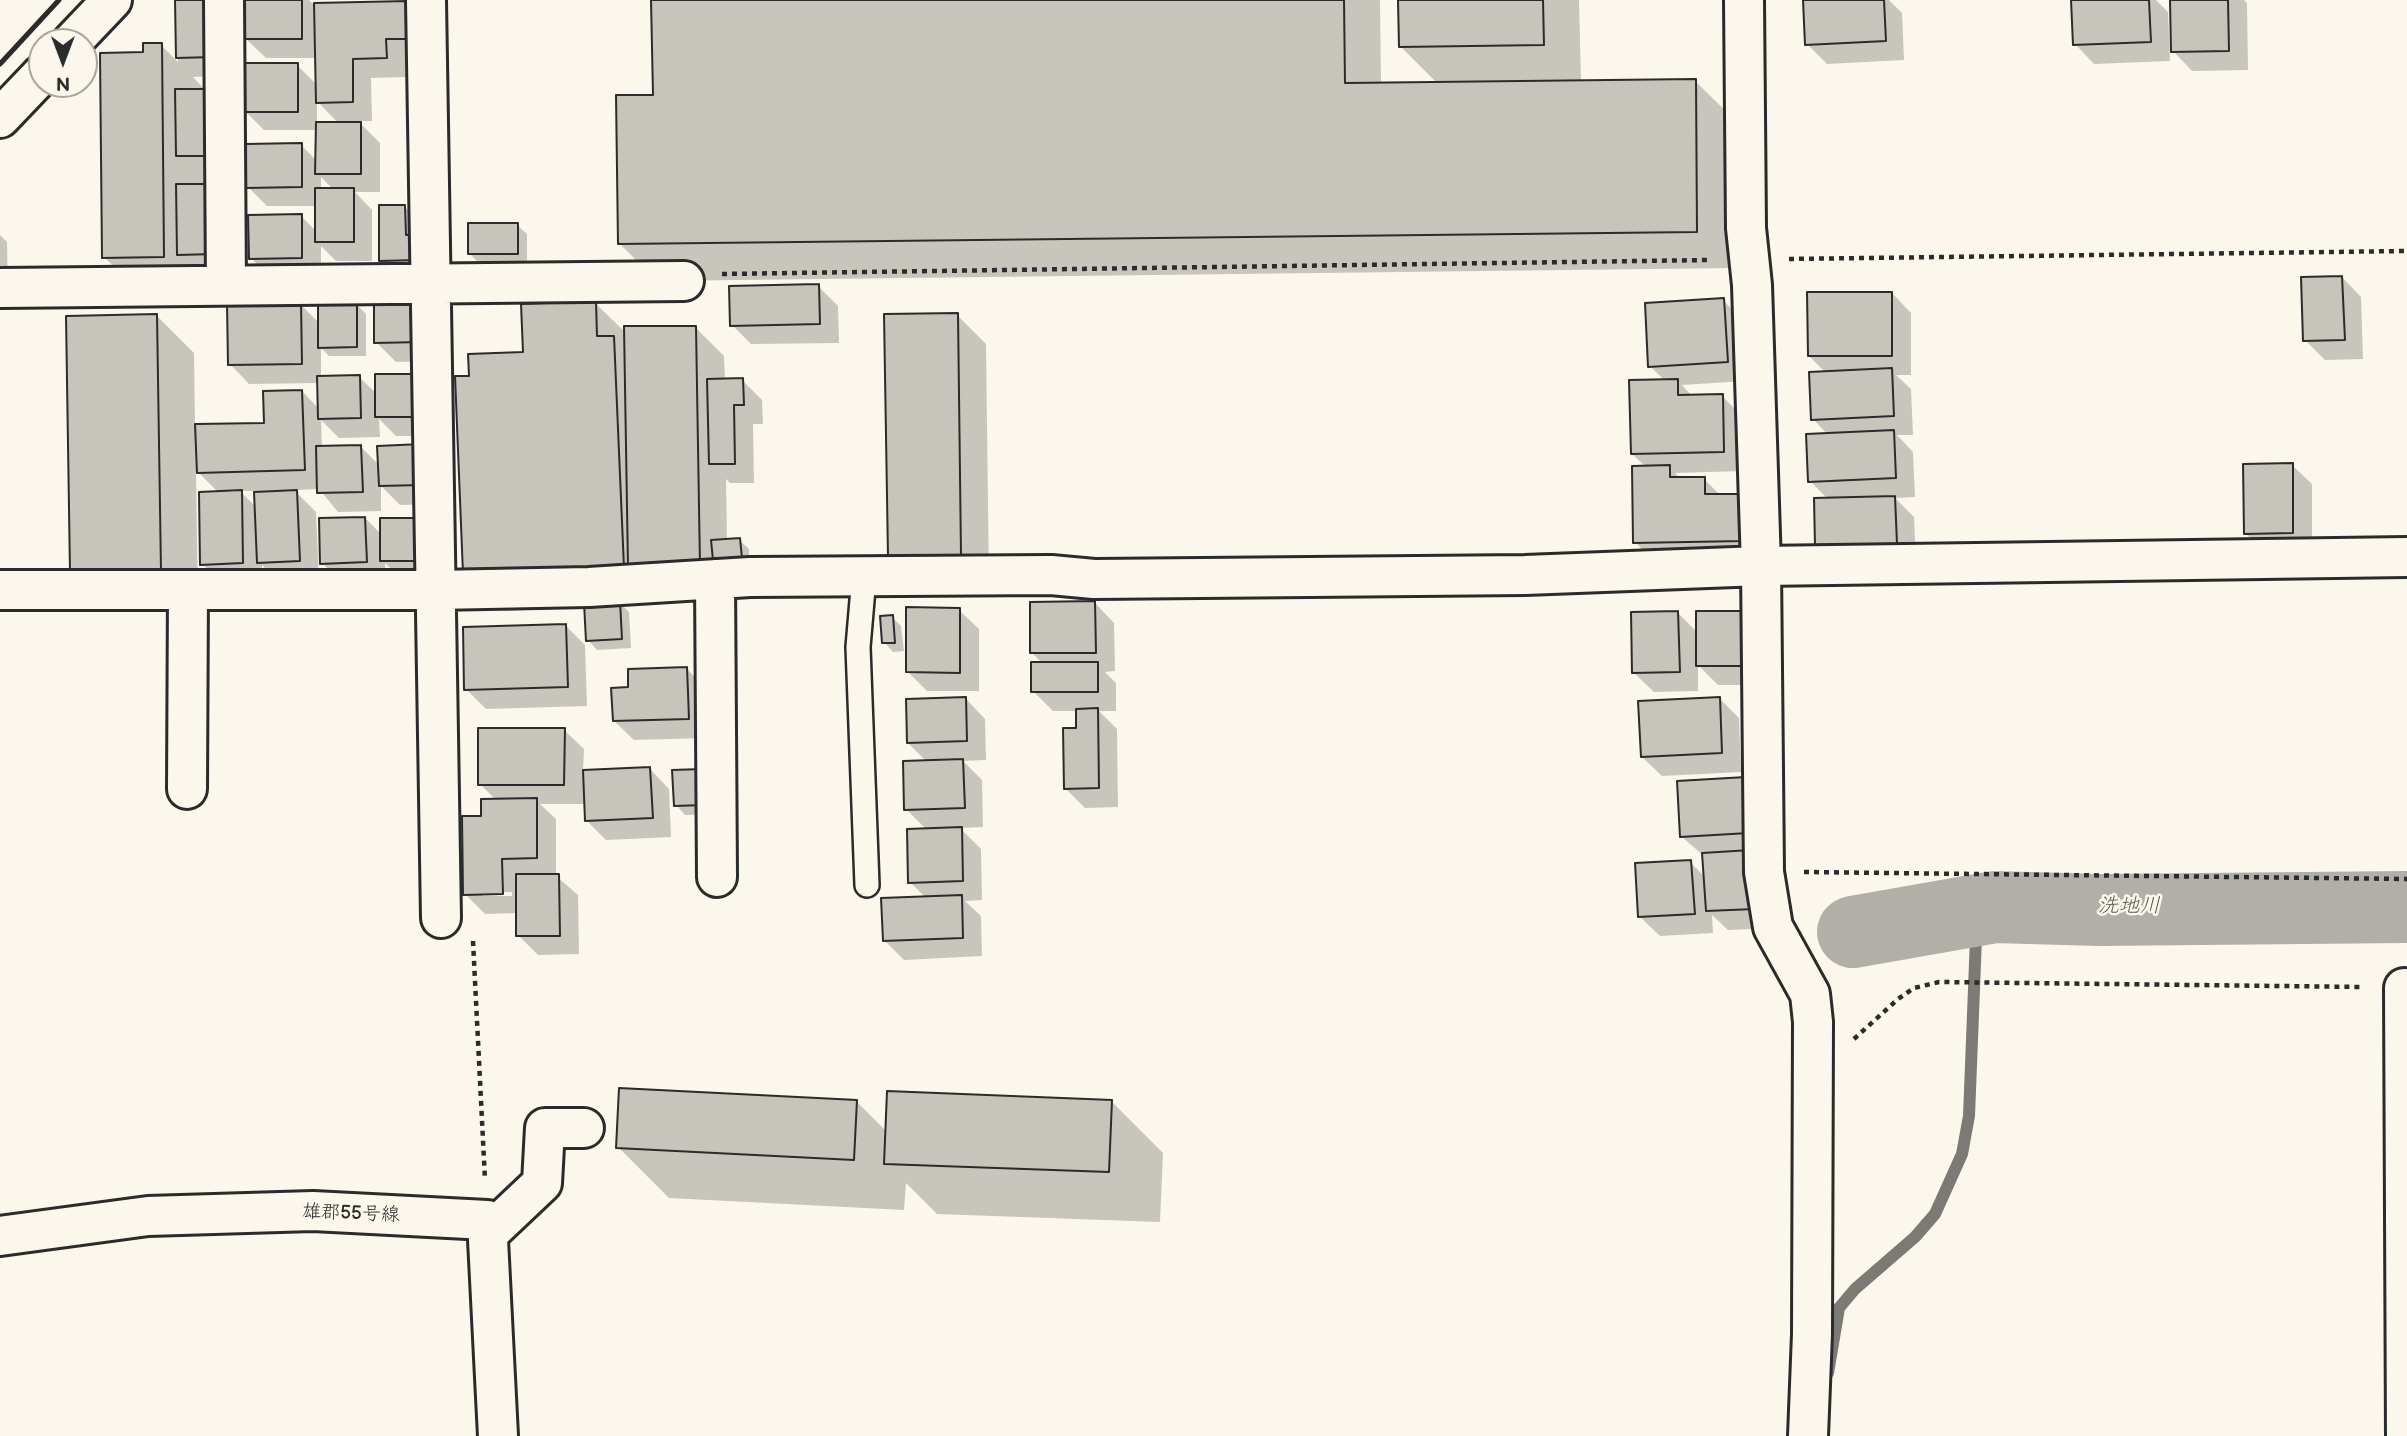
<!DOCTYPE html>
<html>
<head>
<meta charset="utf-8">
<style>
  body { margin:0 }
  #map { position:relative; width:2407px; height:1436px; overflow:hidden; background:#fbf7ec; font-family:"Balsamiq Sans",sans-serif }
  canvas { display:block }
  .north { position:absolute; left:28px; top:28px; width:70px; height:70px; box-sizing:border-box; background:#fbf7ec; border:2px solid #a8a59f; border-radius:50%; rotate:180deg; font-size:19px; font-weight:700; line-height:28px; text-align:center; color:#2b2b2b }
  .north::after { content:''; display:block; margin:auto; width:24px; height:32px; background:#2b2b2b; clip-path:polygon(50% 0,100% 100%,50% 72%,0 100%) }
</style>
</head>
<body>
<div id="map">
<canvas width="2407" height="1436"></canvas>
<div class="north">N</div>
</div>
<script>
const g = document.querySelector('canvas').getContext('2d');
g.lineJoin = 'round';
function paint(path, color) { g.fillStyle = color; g.fill(path, 'evenodd'); }
const shape = rows => new Path2D(rows.map(r => 'M' + r).join(''));
function strokePath(path, color, width, dash) { g.strokeStyle = color; g.lineWidth = width; g.lineCap = dash ? 'butt' : 'round'; g.setLineDash(dash || []); g.stroke(path); }
function drawText(font, color, halo, rows, align = 'center') {
  g.font = font + ' "Balsamiq Sans","Klee One",sans-serif'; g.lineWidth = 5; g.setLineDash([]); g.textBaseline = 'middle'; g.strokeStyle = halo; g.fillStyle = color; for (const [text, x, y, turn = 0] of rows) {
    g.save(); g.translate(x, y); g.rotate((+turn || 0) * Math.PI / 180); g.textAlign = isNaN(turn) ? turn : align; if (halo) g.strokeText(text, 0, 0); g.fillText(text, 0, 0); g.restore();
  }
}
const shadow = shape([
  [177,0,233,76,193,77,206,91,214,308,156,308,104,257,145,54,161,45,178,62],
  [246,0,309,0,314,5,407,3,427,58,405,58,406,77,371,78,372,121,358,121,380,143,380,192,355,192,372,210,372,261,336,261,321,246,321,277,270,278,251,258,301,216,316,231,316,206,267,206,248,187,301,145,317,161,318,130,264,130,245,111,297,65,317,85,317,58,266,58,246,39],
  [317,101,339,124,317,123],
  [321,177,334,190,321,190],
  [653,0,1380,0,1381,84,1437,83,1401,47,1400,0,1579,0,1581,82,1695,81,1733,118,1734,268,657,281,620,244,654,97],
  [1805,0,1889,0,1902,13,1904,60,1827,64,1807,44],
  [2073,0,2156,0,2168,12,2170,61,2094,64,2075,44],
  [2172,0,2244,0,2247,3,2248,70,2192,71,2173,51],
  [405,207,414,216,426,269,390,270,381,260],
  [517,225,527,234,527,263,479,263,470,254],
  [0,235,7,242,8,292,0,293],
  [2342,277,2361,297,2363,359,2325,360,2305,340],
  [818,286,838,306,839,343,751,344,732,325],
  [1892,293,1911,313,1911,375,1896,375,1911,389,1913,435,1897,435,1913,452,1915,497,1895,498,1914,517,1916,563,1837,565,1817,545,1828,499,1810,481,1828,435,1813,419,1826,373,1809,356],
  [1723,300,1742,320,1746,381,1682,385,1693,397,1722,396,1742,416,1743,471,1675,473,1681,479,1704,479,1721,496,1762,560,1654,562,1635,542,1646,467,1632,454,1665,381,1650,366],
  [375,303,441,361,396,362,376,342],
  [595,303,626,333,695,327,724,356,725,380,742,380,762,400,763,424,753,424,754,483,730,483,726,479,727,540,739,540,749,549,749,556,728,557,728,561,660,595,660,605,623,606,629,612,631,648,597,650,588,640,586,608,503,611,465,573,471,377,525,354],
  [356,304,366,314,366,356,329,356,321,348,321,377,359,377,377,394,377,376,438,436,396,436,379,419,380,437,339,438,321,420,322,448,361,447,380,466,379,447,442,504,400,505,381,486,381,511,338,512,319,489,294,490,316,512,319,580,279,582,262,565,262,582,222,583,202,564,219,493,196,470,198,608,109,609,71,572,156,315,194,353,195,426,266,425,302,391,319,409,319,383,249,384,230,364,301,305,320,324],
  [240,491,256,491,256,508,253,504],
  [957,315,986,344,989,583,889,556],
  [2292,465,2312,484,2312,552,2265,553,2245,533],
  [365,518,382,535,429,570,391,569,385,563,386,581,342,583,322,563],
  [1095,603,1114,623,1115,671,1105,672,1116,683,1116,711,1099,711,1117,729,1118,807,1085,808,1065,788,1078,730,1078,711,1053,711,1033,691,1043,664,1032,653],
  [959,610,979,629,979,691,927,691,907,671],
  [1678,613,1698,633,1698,613,1762,685,1718,685,1698,665,1698,691,1654,692,1634,673],
  [892,617,901,626,904,651,893,652,884,642],
  [566,626,585,645,587,706,486,709,466,689],
  [687,669,706,689,708,738,634,740,614,721,630,689],
  [1719,698,1739,718,1741,772,1662,776,1642,757],
  [966,699,985,719,986,760,963,761,982,780,983,827,960,828,981,849,982,900,965,901,981,916,982,956,904,960,884,940,926,898,910,882,927,830,906,809,927,762,908,743],
  [564,730,584,749,583,772,650,769,669,789,671,837,606,840,586,820,586,804,540,804,556,819,556,876,578,895,579,954,538,955,518,935,518,913,485,914,465,894,483,818,496,800,480,784],
  [512,892,512,896,482,896,482,893],
  [702,771,713,814,685,815,676,805],
  [1745,779,1774,928,1728,930,1712,915,1713,933,1660,936,1640,917,1690,862,1706,878,1704,856,1682,837],
  [856,1101,887,1132,1111,1101,1163,1153,1160,1222,937,1214,906,1183,904,1210,669,1198,618,1147]
]);
const stream = shape([
  [1828,1373,1839,1308,1855,1289,1915,1237,1935,1214,1962,1154,1969,1116,1977,912]
]);
const river = shape([
  [1853,932,1995,907,2098,910,2407,907]
]);
const building = shape([
  [175,0,213,0,214,57,176,58,175,0],
  [244,0,302,0,302,39,244,39,244,0],
  [651,0,1344,0,1345,83,1696,79,1697,232,618,244,616,95,653,95,651,0],
  [1398,0,1543,0,1544,45,1399,47,1398,0],
  [1803,0,1884,0,1886,41,1805,45,1803,0],
  [2071,0,2149,0,2151,42,2073,45,2071,0],
  [2170,0,2228,0,2229,51,2171,52,2170,0],
  [408,1,408,39,386,39,387,58,353,59,353,102,316,103,314,3,408,1],
  [143,43,162,43,164,257,102,258,100,53,143,52,143,43],
  [243,63,298,63,298,112,243,112,243,63],
  [175,89,215,89,216,156,176,156,175,89],
  [316,122,361,122,361,174,315,174,316,122],
  [302,143,302,187,246,188,245,144,302,143],
  [176,184,215,184,216,254,177,255,176,184],
  [315,188,354,188,354,242,315,242,315,188],
  [379,205,405,205,406,235,417,234,418,260,379,261,379,205],
  [302,214,302,258,249,259,248,215,302,214],
  [468,223,518,223,518,254,468,254,468,223],
  [2342,276,2345,340,2303,341,2301,277,2342,276],
  [819,284,820,324,730,326,729,286,819,284],
  [1807,292,1892,292,1892,356,1808,356,1807,292],
  [1724,298,1728,362,1648,367,1645,303,1724,298],
  [422,301,423,342,374,343,374,302,422,301],
  [596,301,597,336,614,336,624,568,463,574,455,376,469,376,468,354,523,352,521,304,596,301],
  [318,302,357,302,357,347,318,348,318,302],
  [301,303,302,364,228,365,227,304,301,303],
  [958,313,961,555,888,557,884,314,958,313],
  [157,314,161,571,70,573,66,316,157,314],
  [624,326,696,326,700,566,628,567,624,326],
  [1892,368,1894,416,1811,420,1809,372,1892,368],
  [375,374,419,374,419,417,375,417,375,374],
  [360,375,361,418,318,419,317,376,360,375],
  [743,378,744,405,734,405,735,464,709,464,707,379,743,378],
  [1678,379,1678,395,1723,394,1724,452,1631,454,1629,380,1678,379],
  [302,390,305,470,197,473,195,424,264,423,263,391,302,390],
  [1894,430,1896,478,1808,482,1806,434,1894,430],
  [422,444,423,485,379,486,377,446,422,444],
  [361,445,363,492,317,493,316,446,361,445],
  [2293,463,2293,533,2244,534,2243,464,2293,463],
  [1670,465,1670,477,1705,477,1705,494,1742,494,1743,541,1633,543,1632,466,1670,465],
  [242,490,243,563,200,565,199,492,242,490],
  [297,490,300,561,257,563,254,492,297,490],
  [1895,496,1897,544,1815,546,1814,498,1895,496],
  [365,517,367,562,320,564,319,518,365,517],
  [380,518,420,518,420,561,380,561,380,518],
  [740,538,742,558,713,560,711,540,740,538],
  [620,601,622,639,586,641,584,603,620,601],
  [1095,601,1096,653,1030,653,1030,602,1095,601],
  [906,607,960,608,960,673,906,672,906,607],
  [1678,611,1680,672,1632,673,1631,612,1678,611],
  [1696,611,1743,611,1743,666,1696,666,1696,611],
  [893,615,895,643,882,643,880,616,893,615],
  [566,624,568,687,464,690,463,627,566,624],
  [1031,662,1098,662,1098,692,1031,692,1031,662],
  [687,667,689,719,613,721,611,688,628,687,628,669,687,667],
  [966,697,967,741,907,743,906,699,966,697],
  [1720,697,1722,753,1641,757,1638,701,1720,697],
  [1098,708,1099,788,1064,789,1063,728,1076,728,1076,709,1098,708],
  [478,728,565,728,564,785,478,785,478,728],
  [963,759,965,808,904,810,903,761,963,759],
  [650,767,653,818,585,821,583,770,650,767],
  [702,769,704,805,674,806,672,770,702,769],
  [1746,777,1749,833,1680,837,1677,781,1746,777],
  [537,798,537,858,502,859,503,894,463,895,462,816,481,816,481,799,537,798],
  [962,827,963,881,908,883,907,829,962,827],
  [1751,850,1755,909,1706,911,1702,853,1751,850],
  [1691,860,1695,914,1638,917,1635,863,1691,860],
  [516,874,559,874,560,936,516,936,516,874],
  [962,895,963,938,883,941,881,898,962,895],
  [619,1088,857,1100,854,1160,616,1148,619,1088],
  [887,1091,1112,1100,1109,1172,884,1164,887,1091]
]);
const path = shape([
  [1789,259,2407,251],
  [722,274,1710,260],
  [1804,872,2407,879],
  [473,941,485,1180],
  [1854,1039,1898,999,1914,988,1939,982,2364,987]
]);
const service = shape([
  [864,577,858,647,867,885]
]);
const minor = shape([
  [224,0,226,285],
  [426,0,441,918],
  [1744,0,1746,228,1752,285,1761,566,1764,872,1773,927,1810,994,1813,1022,1812,1334,1808,1436],
  [0,288,684,281],
  [715,579,717,877],
  [0,590,436,590,589,587,750,577,1051,575,1094,579,1309,577,1525,575,1761,566,2407,557],
  [187,789,188,590],
  [2404,988,2406,1436],
  [488,1234,542,1183,545,1128,584,1128],
  [0,1236,148,1216,313,1211,487,1220,498,1436]
]);
const secondary = shape([
  [72,42,112,0],
  [0,118,42,74]
]);
const rail = shape([
  [0,64,59,0]
]);
const streetNames = [
  ["雄郡55号線",351,1214,2]
];
const waterNames = [
  ["洗地川",2129,907]
];
paint(shadow, '#0003');
strokePath(stream, '#7b7a75', 12);
strokePath(river, '#b1afa7', 72);
paint(building, '#c7c4bc');
strokePath(building, '#2b2b2b', 2);
strokePath(service, '#2b2b2b', 28);
strokePath(minor, '#2b2b2b', 44);
strokePath(secondary, '#2b2b2b', 44);
strokePath(path, '#2b2b2b', 4.5, [5, 5]);
strokePath(service, '#fbf7ec', 23);
strokePath(minor, '#fbf7ec', 38);
strokePath(secondary, '#fbf7ec', 38);
strokePath(rail, '#2b2b2b', 5);
drawText('19px', '#2b2b2b', '#fbf7ec', streetNames);
drawText('italic 21px', '#5a5956', '#fbf7ec', waterNames);
</script>
</body>
</html>
